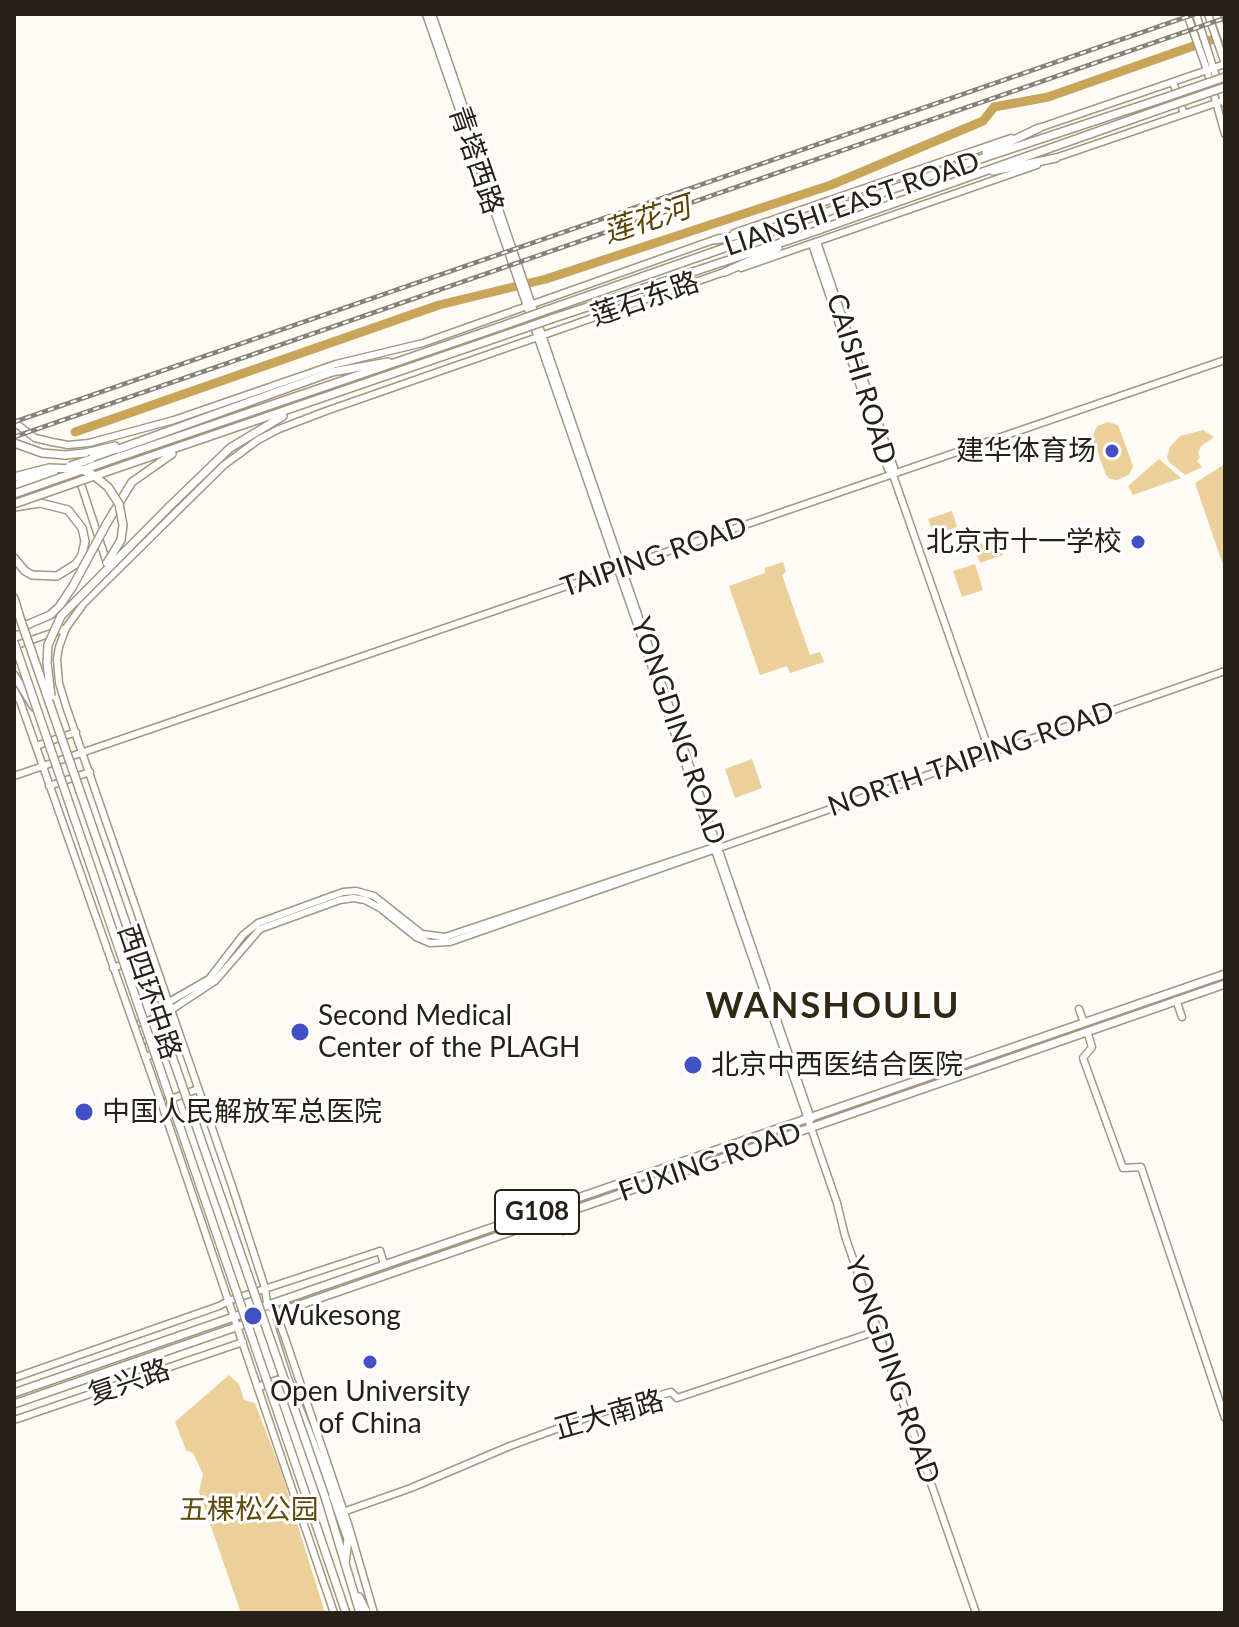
<!DOCTYPE html>
<html>
<head>
<meta charset="utf-8">
<style>
  body { margin:0 }
  #map { position:relative; width:1239px; height:1627px; overflow:hidden; background:#fefbf6; font-family:Lato,sans-serif }
  canvas { display:block }
  .frame { position:absolute; inset:0; border:16px solid #262117; pointer-events:none }
</style>
</head>
<body>
<div id="map">
<canvas width="1239" height="1627"></canvas>
<div class="frame"></div>
</div>
<script>
const g = document.querySelector('canvas').getContext('2d');
g.lineJoin = 'round';
function paint(path, color) { g.fillStyle = color; g.fill(path, 'evenodd'); }
const shape = rows => new Path2D(rows.map(r => 'M' + r).join(''));
function strokePath(path, color, width, dash) { g.strokeStyle = color; g.lineWidth = width; g.lineCap = dash ? 'butt' : 'round'; g.setLineDash(dash || []); g.stroke(path); }
function drawText(font, color, halo, rows, align = 'center') {
  g.font = font + ' Lato,"Noto Sans SC",sans-serif'; g.lineWidth = 6; g.setLineDash([]); g.textBaseline = 'middle'; g.strokeStyle = halo; g.fillStyle = color; for (const [text, x, y, turn = 0] of rows) {
    g.save(); g.translate(x, y); g.rotate((+turn || 0) * Math.PI / 180); g.textAlign = isNaN(turn) ? turn : align; if (halo) g.strokeText(text, 0, 0); g.fillText(text, 0, 0); g.restore();
  }
}
const green = shape([
  [1108,422,1118,425,1133,466,1129,475,1117,480,1110,479,1106,475,1092,437,1097,426],
  [1203,430,1214,437,1201,446,1198,453,1200,457,1197,461,1202,467,1185,475,1169,462,1167,457,1170,447,1180,436],
  [1159,459,1181,478,1133,495,1128,486],
  [1225,464,1225,571,1195,483],
  [952,511,957,527,934,535,928,519],
  [998,538,1003,555,980,563,974,546],
  [783,562,786,572,782,575,810,655,820,652,824,662,790,673,787,666,760,675,729,586,765,573,765,568],
  [975,564,983,590,962,597,953,571],
  [752,759,762,788,735,798,725,769],
  [229,1375,239,1384,244,1400,255,1403,280,1468,325,1613,241,1613,199,1492,203,1474,193,1453,186,1450,175,1422]
]);
const river = shape([
  [75,432,439,305,546,279,831,185,983,121,994,107,1048,97,1222,36]
]);
const secondary = shape([
  [426,14,837,1203,845,1236,976,1613],
  [432,14,811,1119],
  [1187,14,1207,70,1225,134],
  [1216,14,1225,39],
  [1173,82,1184,114],
  [1036,129,1225,64],
  [1055,158,1225,100],
  [734,233,1011,138],
  [817,242,894,468,893,475],
  [812,244,888,469,893,475,990,753],
  [741,268,1037,165],
  [14,422,35,438,52,442,68,445,89,443,174,420,336,364,423,343,719,238],
  [79,478,108,566],
  [14,646,66,628],
  [14,690,20,701,161,1102,334,1613],
  [36,746,76,732],
  [14,776,1225,360],
  [49,786,90,772],
  [113,968,152,954],
  [1176,1000,1182,1017],
  [169,1002,209,979,243,935,258,923,343,892,356,891,374,896,422,934,445,937,714,847],
  [1079,1009,1084,1023],
  [171,1010,215,981,260,929,340,900,353,898,365,900,380,908,416,937,430,943,450,942,1225,671],
  [141,1023,172,1012],
  [1087,1031,1092,1047,1083,1058,1123,1168,1141,1167,1225,1418],
  [147,1040,178,1030],
  [145,1057,183,1044],
  [168,1100,198,1089],
  [14,1378,219,1306,228,1301,380,1251],
  [14,1420,243,1342],
  [343,1512,411,1488,510,1446,600,1413,671,1392,677,1398,877,1331],
  [374,1613,349,1527,284,1335,276,1313,267,1304,265,1288,232,1186,66,706,59,683,57,659,59,647,66,628,84,603,224,465,258,440,279,429,326,411,727,271]
]);
const primary = shape([
  [1196,14,1225,104],
  [1208,14,1225,64],
  [563,1231,568,1212],
  [380,1251,384,1264]
]);
const highway = shape([
  [986,153,1039,128],
  [993,171,1056,158],
  [715,240,767,229],
  [725,272,778,248],
  [547,310,953,168,1158,100],
  [551,319,807,234,1161,109],
  [14,443,42,453,65,455],
  [85,453,115,446],
  [119,457,502,326],
  [91,459,332,372,388,362],
  [123,466,505,335],
  [170,506,230,448,283,416],
  [14,507,40,503,68,510,82,528,85,541,82,555,76,564,57,576,32,575,25,571,14,558],
  [107,523,132,482,172,454],
  [14,598,21,621],
  [14,627,29,624,50,615,59,607,73,586],
  [14,675,34,707],
  [267,1314,287,1377,326,1476,348,1539,345,1564],
  [258,1387,287,1377],
  [14,1393,1225,974],
  [14,1404,1225,984],
  [325,1497,360,1613],
  [308,1501,346,1613],
  [359,1597,367,1613]
]);
const rail = shape([
  [14,422,1195,14],
  [14,437,1225,18]
]);
const highwayBridge = shape([
  [1158,100,1225,77],
  [1161,109,1225,87],
  [502,326,547,310],
  [505,335,551,319],
  [65,455,85,453],
  [70,466,91,459],
  [14,477,49,468,79,469,92,474,108,487,119,504,123,525,121,540,107,563],
  [14,485,54,471],
  [14,494,119,457],
  [14,504,123,466],
  [73,586,107,523],
  [21,621,325,1497],
  [14,642,308,1501],
  [51,696,47,663,48,645,61,616,170,506]
]);
const markers = [
  [1112,451,8,"#4250c4"],
  [1138,542,8,"#4250c4"],
  [300,1032,10,"#4250c4"],
  [693,1065,10,"#4250c4"],
  [84,1112,10,"#4250c4"],
  [253,1316,10,"#4250c4"],
  [370,1362,8,"#4250c4"]
];
const shields = [
  [537,1212,84]
];
const shieldNames = [
  ["G108",537,1212]
];
const streetNames = [
  ["青塔西路",476,160,71],
  ["LIANSHI EAST ROAD",852,204,-19],
  ["莲石东路",645,299,-19],
  ["CAISHI ROAD",861,379,73],
  ["TAIPING ROAD",654,557,-19],
  ["YONGDING ROAD",678,731,71],
  ["NORTH TAIPING ROAD",971,759,-19],
  ["西四环中路",149,992,71],
  ["FUXING ROAD",710,1162,-19],
  ["YONGDING ROAD",892,1370,71],
  ["复兴路",129,1382,-19],
  ["正大南路",609,1415,-16]
];
const poiNames = [
  ["建华体育场",1096,451,"right"],
  ["北京市十一学校",1122,542,"right"],
  ["Second Medical",318,1016],
  ["Center of the PLAGH",318,1048],
  ["北京中西医结合医院",711,1065],
  ["中国人民解放军总医院",102,1112],
  ["Wukesong",271,1316],
  ["Open University",370,1392,"center"],
  ["of China",370,1424,"center"]
];
const parkNames = [
  ["五棵松公园",249,1510]
];
const waterNames = [
  ["莲花河",647,220,-18]
];
const districtNames = [
  ["WANSHOULU",833,1006]
];
paint(green, '#ebd099');
strokePath(river, '#c8a559', 9);
strokePath(secondary, '#a3977f', 9);
strokePath(primary, '#a3977f', 9);
strokePath(highway, '#a3977f', 10);
strokePath(secondary, '#fff', 6);
strokePath(primary, '#fff', 6);
strokePath(highway, '#fff', 7);
strokePath(rail, '#86827a', 5);
strokePath(rail, '#fff', 2, [6]);
strokePath(highwayBridge, '#a3977f', 10, []);
strokePath(highwayBridge, '#fff', 7);
for (const [x, y, r, color] of markers) { const dot = new Path2D(); dot.arc(x, y, r, 0, 2 * Math.PI); g.fillStyle = color; g.fill(dot); strokePath(dot, '#fff', 3); }
for (const [x, y, w] of shields) { const box = new Path2D(); box.roundRect(x - w / 2, y - 22, w, 44, 6); g.fillStyle = '#fff'; g.fill(box); strokePath(box, '#262117', 2); }
drawText('bold 26px', '#262117', null, shieldNames);
drawText('28px', '#262117', '#fff', streetNames);
drawText('28px', '#262117', '#fff', poiNames, 'left');
drawText('28px', '#61490d', '#fff', parkNames);
drawText('italic 30px', '#5d4506', '#fff', waterNames);
g.letterSpacing = '2px';
drawText('bold 36px', '#322813', '#fff', districtNames);
g.letterSpacing = '0px';
</script>
</body>
</html>
